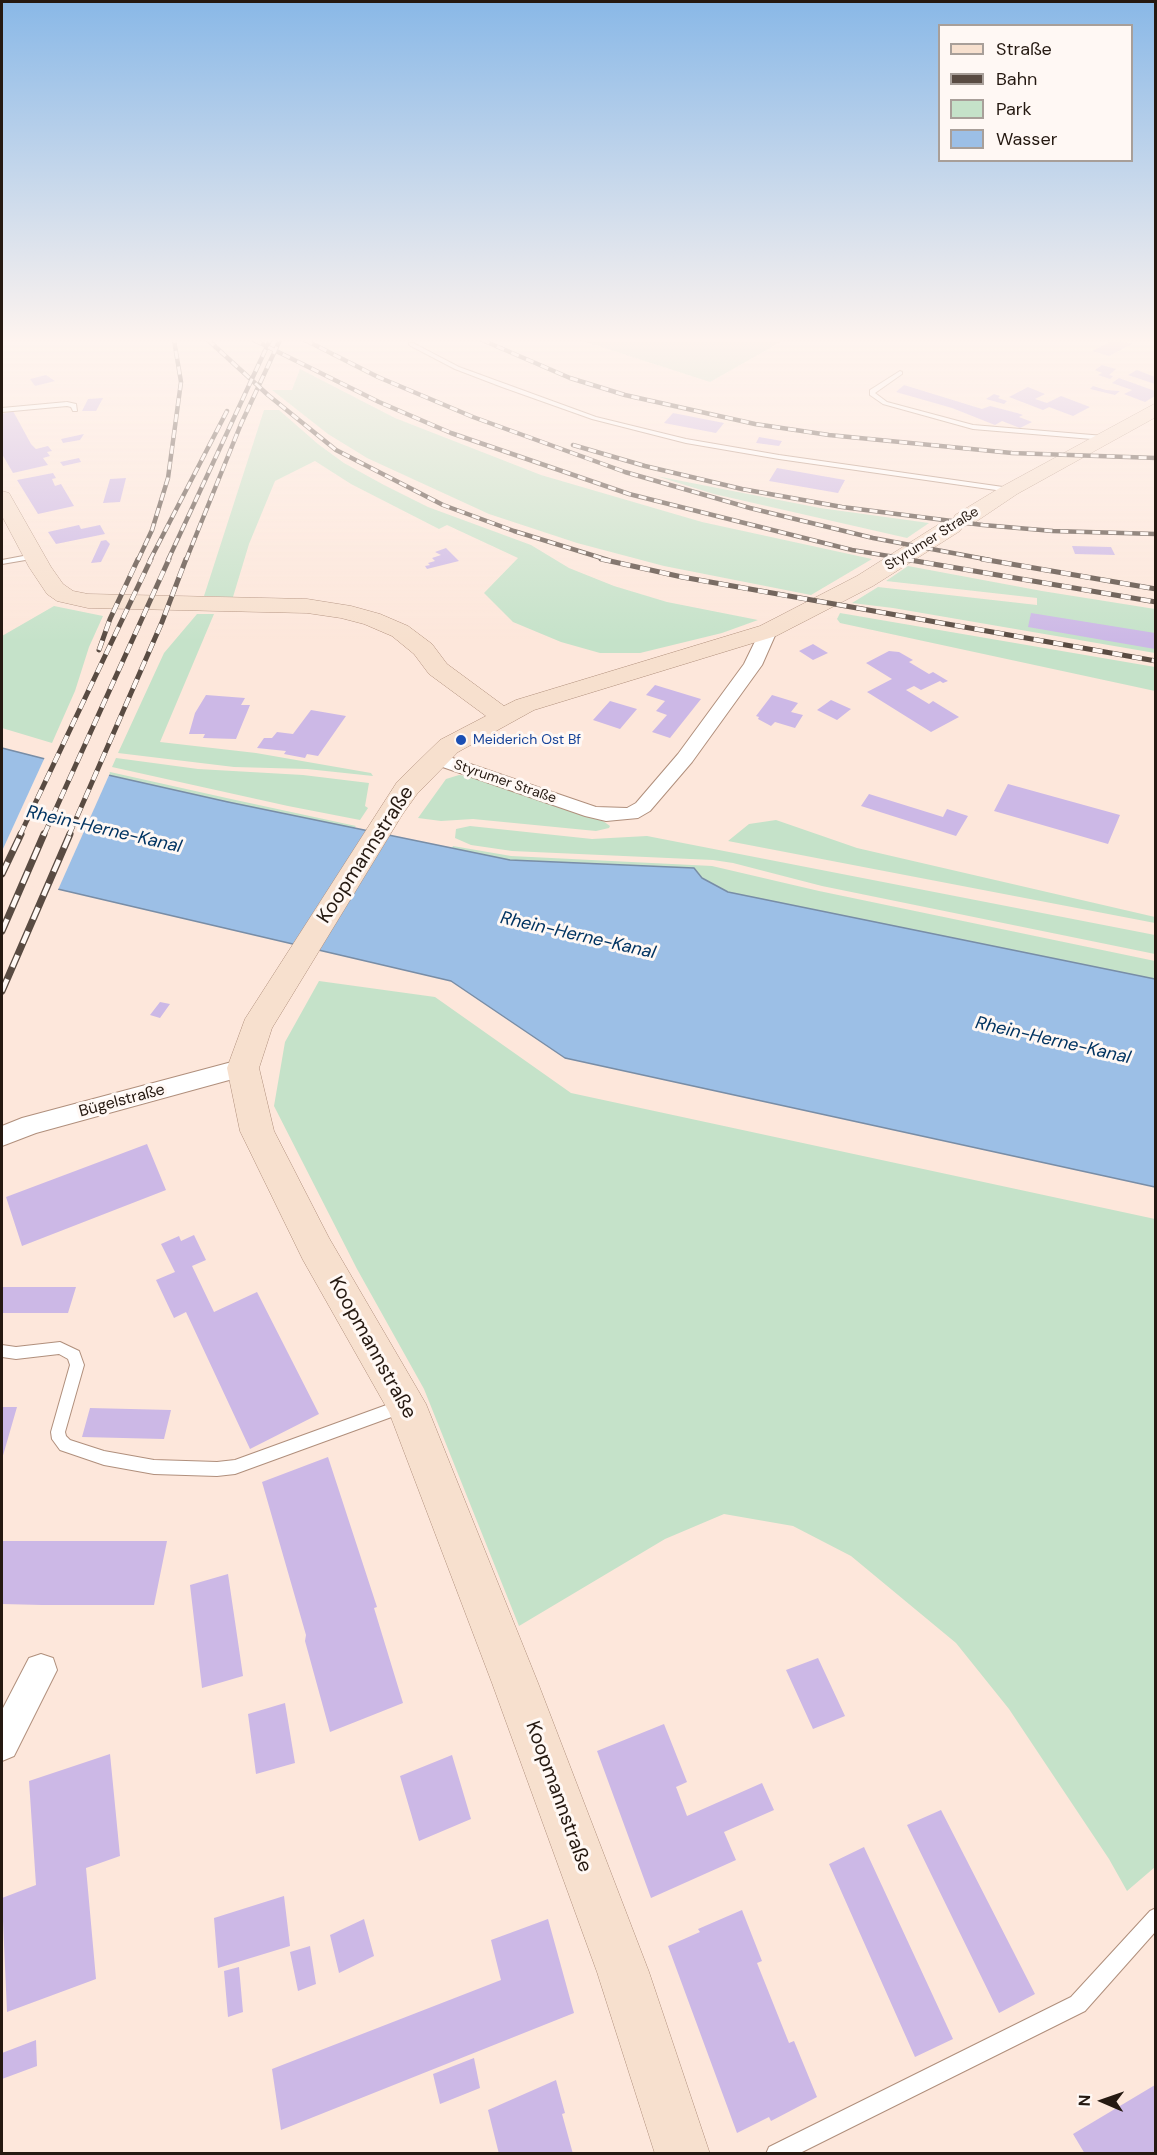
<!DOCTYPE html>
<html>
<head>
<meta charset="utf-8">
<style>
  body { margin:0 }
  #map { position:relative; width:1157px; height:2155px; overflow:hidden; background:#fde7db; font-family:"DM Sans",sans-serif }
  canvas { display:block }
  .frame { position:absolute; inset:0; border:3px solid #251911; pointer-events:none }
  .legend { position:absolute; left:938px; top:24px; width:195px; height:138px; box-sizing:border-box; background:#fff8f4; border:2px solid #a89f99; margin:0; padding:8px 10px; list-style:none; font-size:18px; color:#251911 }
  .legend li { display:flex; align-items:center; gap:12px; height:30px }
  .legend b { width:30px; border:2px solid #a89f99 }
  .north { position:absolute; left:1073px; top:2071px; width:60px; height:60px; -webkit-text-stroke:4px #fff8f4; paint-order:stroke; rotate:272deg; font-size:16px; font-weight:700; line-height:24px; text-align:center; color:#251911 }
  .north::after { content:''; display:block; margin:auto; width:21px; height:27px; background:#251911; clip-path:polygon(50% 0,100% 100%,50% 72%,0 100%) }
</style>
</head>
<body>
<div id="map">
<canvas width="1157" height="2155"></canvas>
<div class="frame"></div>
<ul class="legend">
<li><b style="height:8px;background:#f7e0ce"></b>Straße</li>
<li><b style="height:8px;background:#594b42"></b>Bahn</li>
<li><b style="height:16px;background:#c5e2c9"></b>Park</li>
<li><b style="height:16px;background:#9cbfe6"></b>Wasser</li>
</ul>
<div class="north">N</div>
</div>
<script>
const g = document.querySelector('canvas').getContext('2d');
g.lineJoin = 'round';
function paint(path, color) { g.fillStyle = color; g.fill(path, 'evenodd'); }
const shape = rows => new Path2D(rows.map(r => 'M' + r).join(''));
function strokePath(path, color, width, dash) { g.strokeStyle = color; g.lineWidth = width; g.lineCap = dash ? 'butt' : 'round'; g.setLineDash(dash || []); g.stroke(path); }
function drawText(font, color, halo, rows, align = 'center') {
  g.font = font + ' "DM Sans",sans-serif'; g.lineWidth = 6; g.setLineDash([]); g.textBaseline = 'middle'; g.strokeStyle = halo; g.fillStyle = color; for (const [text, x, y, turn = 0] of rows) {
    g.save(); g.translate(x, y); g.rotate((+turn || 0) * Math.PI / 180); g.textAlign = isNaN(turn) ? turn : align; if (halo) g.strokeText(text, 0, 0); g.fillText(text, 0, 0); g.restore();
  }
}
const green = shape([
  [580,340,784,340,710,382],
  [300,369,395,418,541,475,702,522,872,559,811,595,664,566,577,543,489,514,367,458,328,434,272,390,292,390],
  [264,410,279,410,318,444,344,463,384,485,428,507,531,545,569,568,614,586,667,602,758,620,722,633,640,653,600,653,561,642,513,622,484,593,518,558,447,525,439,529,351,484,315,461,275,481,249,544,233,597,204,596],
  [656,476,820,508,929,523,907,538,714,494],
  [908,566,1042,591,1155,609,1155,653,893,608,852,603,878,587,1037,605,1037,598,886,581],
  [54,606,103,616,89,647,75,691,52,743,2,728,2,636],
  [840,613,1155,667,1155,691,840,623,837,619],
  [197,614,214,614,160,742,256,753,371,773,373,776,307,769,234,767,118,753,164,653],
  [116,758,198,769,303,775,369,783,365,806,368,808,360,820,288,806,112,767],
  [110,772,231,799,356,826,354,828,228,802,108,775],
  [459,775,474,777,603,821,610,826,609,828,596,831,473,819,441,821,418,818,446,779],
  [776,820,857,848,1155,917,1155,923,728,841,749,824],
  [470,826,592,839,647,836,1155,935,1155,954,822,886,733,863,713,860,512,851,471,845,455,838,456,829],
  [453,846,511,856,712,866,819,891,1155,961,1155,979,728,892,702,878,694,868,510,860,452,848],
  [319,981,435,997,571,1093,1155,1219,1155,1867,1127,1891,1109,1859,1009,1709,956,1643,851,1556,793,1526,724,1514,665,1539,519,1626,424,1389,357,1269,274,1106,285,1042]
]);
const water = shape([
  [2,748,108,775,228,802,510,860,694,868,702,878,728,892,1155,979,1155,1187,565,1058,451,981,2,876,2,748]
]);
const pier = shape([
  [45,757,110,773,57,892,2,879,2,851]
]);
const building = shape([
  [1114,340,1132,344,1109,356,1092,351],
  [1102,365,1116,369,1109,375,1113,376,1110,379,1098,375,1102,373,1095,370],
  [1137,370,1155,377,1155,384,1128,375],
  [46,375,55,381,35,386,30,379],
  [1119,378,1155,391,1155,396,1145,402,1124,394,1132,390,1112,383],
  [904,385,982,409,990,406,1017,413,1023,415,1019,417,1032,422,1020,428,1002,421,995,425,952,408,896,392],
  [1093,386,1106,390,1120,391,1115,395,1090,389],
  [1028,387,1045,394,1035,399,1047,403,1061,396,1090,407,1073,416,1049,407,1043,410,1009,397],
  [994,394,1000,396,998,398,1007,401,1004,404,986,399],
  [103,398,96,411,82,411,88,399],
  [13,411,31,444,36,449,48,446,52,451,47,452,50,456,43,458,48,465,13,473,2,454,2,414],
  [673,413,724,423,716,433,664,423],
  [84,434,80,440,63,443,61,439],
  [759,437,782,441,779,446,756,443],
  [79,458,81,462,63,466,60,462],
  [777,468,845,480,838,493,769,481],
  [53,473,56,478,52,479,55,486,61,484,74,506,38,514,17,480],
  [126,478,120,502,103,503,110,479],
  [79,525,81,529,100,525,105,534,56,544,48,532],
  [106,540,110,544,101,562,91,563,101,541],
  [1072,546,1111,547,1115,555,1075,554],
  [446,548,459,561,427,569,425,566,430,565,428,563,435,561,432,558,441,555,435,552],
  [1031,613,1155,633,1155,649,1028,627],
  [813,644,828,653,813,660,799,651],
  [889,651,899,652,913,660,909,662,929,674,933,672,948,681,943,683,940,681,921,690,914,686,906,690,929,704,933,701,959,717,931,732,867,692,892,679,866,663],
  [655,685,701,699,670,738,652,732,667,715,656,711,665,701,646,695],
  [206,695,245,698,241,705,250,705,236,739,203,738,205,734,189,734,195,713],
  [772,695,798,703,791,712,803,715,795,728,775,722,771,726,758,719,759,717,756,716],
  [831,700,851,709,837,720,817,710],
  [610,701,637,709,620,729,593,720],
  [311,710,346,716,318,756,307,754,305,758,284,754,286,751,257,748,264,738,272,738,277,732,293,734],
  [1008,784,1120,815,1108,844,994,811],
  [869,794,943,817,947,809,968,816,956,836,861,806],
  [160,1002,170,1004,160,1018,150,1015],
  [147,1144,166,1190,22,1246,6,1197],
  [194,1235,206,1260,192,1266,214,1312,257,1292,319,1414,250,1449,186,1312,174,1318,156,1280,175,1272,161,1244,179,1236,181,1241],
  [2,1287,76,1287,68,1313,2,1313],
  [2,1407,17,1407,2,1459],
  [90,1408,171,1410,164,1439,82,1437],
  [328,1457,377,1607,374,1608,403,1703,330,1732,305,1641,306,1635,262,1482],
  [2,1541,167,1541,154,1605,42,1605,2,1604],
  [228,1574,243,1676,202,1688,190,1585],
  [818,1658,845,1716,813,1729,786,1670],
  [285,1703,295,1763,256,1774,248,1714],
  [664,1724,687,1782,676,1787,687,1816,762,1783,774,1810,724,1832,736,1860,651,1898,597,1751],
  [110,1754,120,1856,86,1868,96,1979,7,2012,2,1898,36,1885,29,1781],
  [452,1755,471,1819,419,1841,400,1776],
  [941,1810,1035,1994,999,2013,907,1825],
  [864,1847,953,2039,915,2057,829,1864],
  [284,1896,290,1946,218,1968,214,1918],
  [742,1910,762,1961,757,1963,789,2043,794,2041,817,2097,771,2121,769,2117,737,2133,668,1946,700,1932,698,1929],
  [364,1919,374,1956,339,1973,330,1935],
  [548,1919,574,2013,281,2130,272,2069,501,1980,491,1940],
  [310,1946,316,1984,298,1991,290,1952],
  [239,1967,243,2012,228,2017,224,1971],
  [36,2040,37,2066,2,2079,2,2053],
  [474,2058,480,2088,440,2104,433,2074],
  [556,2080,565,2113,562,2114,573,2154,499,2154,488,2110],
  [1155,2085,1155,2154,1085,2154,1073,2134]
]);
const lane = shape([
  [409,343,413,343,459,367,596,417,686,439,779,455,1010,488,1014,490,1010,492,779,459,686,443,592,419,502,387,455,369,409,345,409,343],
  [900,371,902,372,902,374,875,393,887,402,973,425,1104,436,1108,438,1104,440,973,429,883,404,870,395,870,390,900,371],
  [67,402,76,404,77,411,73,411,71,407,67,406,2,412,2,408,67,402],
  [34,554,38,556,37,558,2,564,2,560,34,554],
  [60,1342,79,1351,84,1365,65,1432,66,1436,70,1440,104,1451,154,1460,217,1462,235,1460,403,1399,408,1401,410,1406,408,1411,235,1474,217,1476,154,1474,104,1465,60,1450,52,1439,51,1432,70,1365,68,1359,59,1354,16,1359,2,1357,2,1345,16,1347,60,1342],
  [1156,1908,1156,1931,1085,2011,798,2154,766,2154,769,2147,1071,1997,1150,1911,1156,1908]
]);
const street = shape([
  [768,626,774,627,777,631,762,665,692,762,650,811,638,818,606,821,585,816,428,762,425,758,428,754,435,752,596,807,627,808,636,803,678,754,744,664,762,627,768,626],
  [243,1059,251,1062,255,1068,251,1074,36,1133,2,1146,2,1126,22,1118,243,1059],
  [41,1654,53,1658,57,1670,14,1756,2,1761,2,1710,29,1658,41,1654]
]);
const secondary = shape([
  [1156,403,1156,417,1017,494,971,525,963,526,960,531,873,586,776,636,534,710,458,752,417,794,402,815,272,1028,259,1068,274,1131,329,1238,426,1404,538,1683,649,1972,710,2154,655,2154,597,1972,492,1683,389,1412,303,1260,240,1131,227,1068,245,1019,397,782,440,740,486,716,429,674,414,654,392,636,364,624,341,618,307,613,88,608,57,601,47,594,29,567,2,516,2,491,9,493,51,567,63,584,73,591,88,594,307,599,351,606,380,614,408,626,432,644,447,664,504,706,516,700,760,626,857,576,944,521,953,520,955,515,1003,486,1156,403]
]);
const railFar2 = shape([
  [208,340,268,395,336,450,443,505,514,531,608,560],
  [254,340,379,402,451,433,629,494,852,550,913,560],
  [305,340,378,377,473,417,625,472,750,508,873,538,990,560],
  [482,340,570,378,625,395,755,424,829,435,1012,453,1156,458],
  [573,445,645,466,742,489,842,507,983,525,1053,531,1156,534],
  [138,560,152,530,168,478,181,382,174,340],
  [150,560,227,411],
  [168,560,270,340],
  [186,560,241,424,280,340]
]);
const railFar1 = shape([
  [601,559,682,577,1156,661],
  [904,559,1156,602],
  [982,559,1156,589],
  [99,650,110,619,138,559],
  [20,835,151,559],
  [44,835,169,559],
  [69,835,162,622,186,559]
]);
const rail = shape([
  [2,874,21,834],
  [2,931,44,834],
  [2,991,70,834]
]);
const markers = [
  [461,740,6,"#1a4fb4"]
];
const farStreetnames = [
  ["Styrumer Straße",932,539,-32],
  ["Styrumer Straße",505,782,19]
];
const farTransitnames = [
  ["Meiderich Ost Bf",473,740]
];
const streetNames = [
  ["Bügelstraße",122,1101,-15]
];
const waterNames = [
  ["Rhein-Herne-Kanal",104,830,13],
  ["Rhein-Herne-Kanal",578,936,13],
  ["Rhein-Herne-Kanal",1053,1041,13]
];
const nearStreetnames = [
  ["Koopmannstraße",366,855,-57],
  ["Koopmannstraße",372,1348,61],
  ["Koopmannstraße",558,1797,70]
];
paint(green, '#c5e2c9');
paint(water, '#9cbfe6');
strokePath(water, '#788da6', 1.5);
paint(pier, '#fde7db');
paint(building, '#ccb8e6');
strokePath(lane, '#b08f7c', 2);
strokePath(street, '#b08f7c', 2);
strokePath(secondary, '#b08f7c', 1);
paint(lane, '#fff');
paint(street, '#fff');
paint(secondary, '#f7e0ce');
strokePath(railFar2, '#594b42', 4.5);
strokePath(railFar1, '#594b42', 5);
strokePath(rail, '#594b42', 7);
strokePath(railFar2, '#fff8f4', 3, [8]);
strokePath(railFar1, '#fff8f4', 4, [10]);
strokePath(rail, '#fff8f4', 4.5, [13]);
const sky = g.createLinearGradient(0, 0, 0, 642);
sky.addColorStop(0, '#89b8e7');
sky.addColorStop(0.53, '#fef4ef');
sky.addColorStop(1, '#fef4ef00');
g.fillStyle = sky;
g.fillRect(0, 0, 1157, 642);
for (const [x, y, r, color] of markers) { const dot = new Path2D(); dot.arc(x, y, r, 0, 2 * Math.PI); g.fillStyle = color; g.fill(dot); strokePath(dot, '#fff8f4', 2); }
drawText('14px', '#251911', '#fff8f4', farStreetnames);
drawText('14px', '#164399', '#fff8f4', farTransitnames, 'left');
drawText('16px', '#251911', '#fff8f4', streetNames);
drawText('italic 18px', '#003361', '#fff8f4', waterNames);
drawText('20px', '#251911', '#fff8f4', nearStreetnames);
</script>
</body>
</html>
